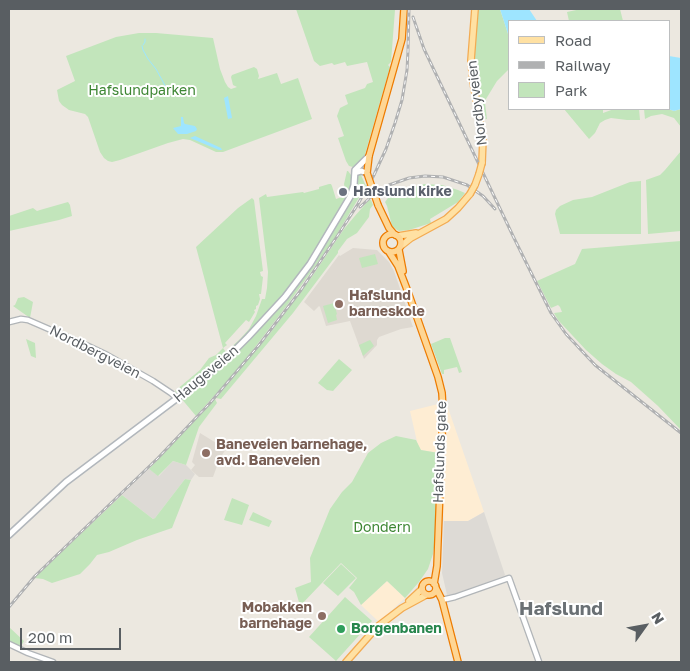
<!DOCTYPE html>
<html>
<head>
<meta charset="utf-8">
<style>
  body { margin:0 }
  #map { position:relative; width:690px; height:671px; overflow:hidden; background:#ece8e0; font-family:"Golos Text",sans-serif }
  canvas { display:block }
  .frame { position:absolute; inset:0; border:10px solid #595e62; pointer-events:none }
  .legend { position:absolute; left:508px; top:20px; width:162px; height:90px; box-sizing:border-box; background:#fff; border:1px solid #bdbfc0; margin:0; padding:6px 9px; list-style:none; font-size:15px; color:#595e62 }
  .legend li { display:flex; align-items:center; gap:10px; height:25px }
  .legend b { width:25px; border:1px solid #bdbfc0 }
  .north { position:absolute; left:620px; top:601px; width:50px; height:50px; -webkit-text-stroke:4px #fff; paint-order:stroke; rotate:58deg; font-size:14px; font-weight:700; line-height:20px; text-align:center; color:#595e62 }
  .north::after { content:''; display:block; margin:auto; width:18px; height:22px; background:#595e62; clip-path:polygon(50% 0,100% 100%,50% 72%,0 100%) }
  .scale { position:absolute; left:20px; top:628px; width:101px; height:22px; box-sizing:border-box; border:2px solid #595e62; border-top:0; padding-left:6px; font-size:15px; line-height:18px; white-space:nowrap; color:#595e62; -webkit-text-stroke:4px #fff; paint-order:stroke }
</style>
</head>
<body>
<div id="map">
<canvas width="690" height="671"></canvas>
<div class="frame"></div>
<ul class="legend">
<li><b style="height:6px;background:#ffe1a3"></b>Road</li>
<li><b style="height:6px;background:#b0b1b2"></b>Railway</li>
<li><b style="height:14px;background:#c2e5bb"></b>Park</li>
</ul>
<div class="north">N</div>
<div class="scale">200 m</div>
</div>
<script>
const g = document.querySelector('canvas').getContext('2d');
g.lineJoin = 'round';
function paint(path, color) { g.fillStyle = color; g.fill(path, 'evenodd'); }
const shape = rows => new Path2D(rows.map(r => 'M' + r).join(''));
function strokePath(path, color, width, dash) { g.strokeStyle = color; g.lineWidth = width; g.lineCap = dash ? 'butt' : 'round'; g.setLineDash(dash || []); g.stroke(path); }
function drawText(font, color, halo, rows, align = 'center') {
  g.font = font + ' "Golos Text",sans-serif'; g.lineWidth = 4; g.setLineDash([]); g.textBaseline = 'middle'; g.strokeStyle = halo; g.fillStyle = color; for (const [text, x, y, turn = 0] of rows) {
    g.save(); g.translate(x, y); g.rotate((+turn || 0) * Math.PI / 180); g.textAlign = isNaN(turn) ? turn : align; if (halo) g.strokeText(text, 0, 0); g.fillText(text, 0, 0); g.restore();
  }
}
const commercial = shape([
  [446,402,484,512,468,521,444,521,439,453,421,450,418,446,410,411],
  [387,581,405,598,379,622,361,605]
]);
const industrial = shape([
  [173,461,186,465,195,474,191,480,185,479,155,518,153,519,122,495,149,469,159,476],
  [484,512,505,575,504,576,454,594,447,595,442,573,444,521,468,521]
]);
const education = shape([
  [353,248,377,250,389,262,394,271,413,327,401,329,379,337,377,340,377,345,364,359,350,321,326,326,320,307,319,306,314,311,304,302,339,255,340,256],
  [200,433,226,449,220,458,213,477,199,477,191,470,195,465,192,462]
]);
const green = shape([
  [296,9,394,9,395,10,391,62,388,65,390,67,364,158,353,167,349,166,346,161,338,138,344,136,337,116,340,108,348,104,345,95,365,88,367,84,373,82,367,62,347,66,345,62,334,65,332,63,320,66,314,61],
  [478,9,500,9,509,37,509,69,497,81,486,99,485,103,487,119,482,119,474,79,473,61],
  [581,9,620,9,623,21,569,21,567,12],
  [139,33,156,33,213,38,220,69,225,82,228,87,231,89,237,87,233,85,231,77,232,75,254,67,257,69,259,76,258,79,277,73,281,84,298,78,312,119,223,152,216,152,190,140,183,139,168,143,120,160,112,162,108,161,104,158,100,152,88,117,85,114,69,110,62,105,59,101,57,90,75,81,66,56,116,37],
  [564,109,603,109,603,113,614,109,639,109,640,120,627,120,611,118,605,120,600,123,595,133,589,139],
  [644,109,668,109,674,111,681,109,681,127,674,118,662,114,651,116,645,119],
  [681,151,681,231,648,234,646,180,660,175,665,170],
  [347,171,348,171,351,175,352,180,349,194,340,212,309,261,294,282,270,311,227,355,228,356,272,312,302,275,331,229,350,197,354,185,355,173,361,175,366,186,331,244,288,304,239,368,196,416,175,391,200,370,209,358,216,355,223,348,196,247,238,208,252,198,254,200,256,216,263,271,260,272,261,276,263,277,261,294,259,294,260,299,258,305,256,306,256,309,254,310,255,312,249,322,246,320,225,343,227,345,223,348,226,352,240,339,249,329,256,316,262,299,265,299,267,288,268,272,259,198,266,194,267,197,303,192,304,193,319,189,319,187,329,184,331,184,332,186,336,199,342,197,345,197,346,193,344,184],
  [641,181,641,234,560,234,555,214,556,210,560,206,573,200,592,197,630,182],
  [424,184,442,185,458,190,465,193,458,202,430,219,431,223,409,230,399,231,397,230,392,226,387,206,385,202,388,198,411,188],
  [369,200,371,200,373,205,370,209,369,217,357,233,347,239,338,251,338,253,293,313,221,399,216,398,268,336,311,278,344,229,354,217],
  [68,202,70,205,72,216,59,220,9,231,9,216,33,208,37,211,40,210],
  [681,241,681,430,658,406,631,382,616,374,602,364,586,350,558,320,554,313,562,312,560,307,558,305,551,308,537,281,575,264,582,249],
  [375,254,378,264,362,268,359,258],
  [24,297,33,302,30,318,13,306,15,305,18,298],
  [334,303,337,314,336,315,337,320,328,323,323,306],
  [445,338,450,338,462,372,459,373,457,367,444,370,444,374,442,374,431,344],
  [26,339,35,343,36,358,31,356],
  [370,340,374,346,363,356,359,345],
  [339,359,352,370,333,391,327,390,318,383],
  [215,399,217,403,199,427,186,465,173,461,158,476,149,469],
  [396,436,416,440,421,450,439,453,437,488,436,493,436,521,435,541,433,554,428,569,419,582,405,598,387,581,361,605,354,592,349,588,357,578,341,563,300,606,295,588,311,582,310,558,330,509,342,492,352,482,368,453,381,443],
  [185,479,191,480,172,528,137,540,109,552,97,555,90,564,80,574,52,583,43,579,34,578,122,495,153,519,155,518],
  [232,498,249,505,242,525,224,520],
  [253,512,272,521,269,527,249,520],
  [341,564,356,578,338,596,323,583],
  [345,597,372,621,336,661,309,637],
  [9,627,24,641,20,648,9,642]
]);
const water = shape([
  [500,9,529,9,537,21,509,21,509,37],
  [669,56,681,58,681,109,674,111,668,109,669,109],
  [228,96,232,118,228,119,224,98],
  [181,117,183,117,184,123,185,124,195,126,197,129,196,131,187,134,178,134,173,128,181,126],
  [195,136,221,148,222,150,219,150,190,138]
]);
const stream = shape([
  [143,45,145,42,145,39],
  [142,46,143,50,148,59,156,69,168,91]
]);
const tertiary = shape([
  [9,322,21,319,28,320,88,346,107,355,153,381,171,393,177,398],
  [442,600,455,597,509,578,539,662],
  [9,644,28,653,53,662]
]);
const secondary = shape([
  [355,173,361,171,367,173],
  [9,535,66,482,200,381,229,356,248,337,285,297,310,264,350,197,354,185,355,170,369,156]
]);
const primary = shape([
  [475,9,471,60,473,82,483,139,482,163],
  [475,185,479,174],
  [398,236,416,233],
  [401,246,411,238,446,219,458,208,470,194],
  [409,601,422,589],
  [346,662,377,627,402,608,426,595]
]);
const trunk = shape([
  [367,173,369,156,402,39,404,9],
  [378,205,389,228,395,235],
  '383 243a9 9 0 1 1 18 0a9 9 0 1 1-18 0Z',
  [399,250,403,271],
  [389,252,398,266,408,292,438,377,442,393,443,411,437,566,434,584],
  '422 588a7 7 0 1 1 14 0a7 7 0 1 1-14 0Z',
  [436,588,442,600,458,662]
]);
const rail = shape([
  [413,17,424,49,514,238,551,313,566,334,595,365,681,433],
  [360,207,374,194,389,185,409,178,425,176,443,177,467,185,483,196,495,209],
  [9,607,35,576,158,458,210,403,259,345,301,290,336,238,358,204,374,175,386,149,395,123,402,100,407,70,408,51,409,9]
]);
const primaryBridge = shape([
  [479,174,482,163],
  [470,194,475,185]
]);
const trunkBridge = shape([
  [367,173,378,205]
]);
const markers = [
  [343,192,5,"#6b7280"],
  [339,304,5,"#8d6e63"],
  [206,453,5,"#8d6e63"],
  [322,616,5,"#8d6e63"],
  [341,629,5,"#2e9e5b"]
];
const parkNames = [
  ["Hafslundparken",142,91],
  ["Dondern",382,528]
];
const streetNames = [
  ["Nordbyveien",477,103,-97],
  ["Nordbergveien",95,352,27],
  ["Haugeveien",206,374,-40],
  ["Hafslunds gate",440,452,-88]
];
const worshipNames = [
  ["Hafslund kirke",353,192]
];
const educationNames = [
  ["Hafslund",349,296],
  ["barneskole",349,312],
  ["Baneveien barnehage,",216,445],
  ["avd. Baneveien",216,461],
  ["Mobakken",312,608,"right"],
  ["barnehage",312,624,"right"]
];
const leisureNames = [
  ["Borgenbanen",351,629]
];
const districtNames = [
  ["Hafslund",561,609]
];
paint(commercial, '#feedd3');
paint(industrial, '#dddad5');
paint(education, '#ded9d1');
paint(green, '#c2e5bb');
paint(water, '#9ee5ff');
strokePath(stream, '#9ee5ff', 1);
strokePath(tertiary, '#b1b5b8', 7);
strokePath(secondary, '#b2b7bc', 8);
strokePath(primary, '#f3ab52', 8);
strokePath(trunk, '#ed7b00', 8);
strokePath(tertiary, '#fff', 4.5);
strokePath(secondary, '#fff', 5);
strokePath(primary, '#ffe1a3', 5.5);
strokePath(trunk, '#fed694', 5.5);
strokePath(rail, '#b0b1b2', 3);
strokePath(rail, '#fff', 1, [4]);
strokePath(primaryBridge, '#f3ab52', 8, []);
strokePath(trunkBridge, '#ed7b00', 8, []);
strokePath(primaryBridge, '#ffe1a3', 5.5);
strokePath(trunkBridge, '#fed694', 5.5);
for (const [x, y, r, color] of markers) { const dot = new Path2D(); dot.arc(x, y, r, 0, 2 * Math.PI); g.fillStyle = color; g.fill(dot); strokePath(dot, '#fff', 2); }
drawText('14px', '#3d8633', '#fff', parkNames);
drawText('14px', '#595e62', '#fff', streetNames);
drawText('bold 14px', '#5b616d', '#fff', worshipNames, 'left');
drawText('bold 14px', '#785e54', '#fff', educationNames, 'left');
drawText('bold 14px', '#27864d', '#fff', leisureNames, 'left');
drawText('bold 19px', '#6a7074', '#fff', districtNames);
</script>
</body>
</html>
